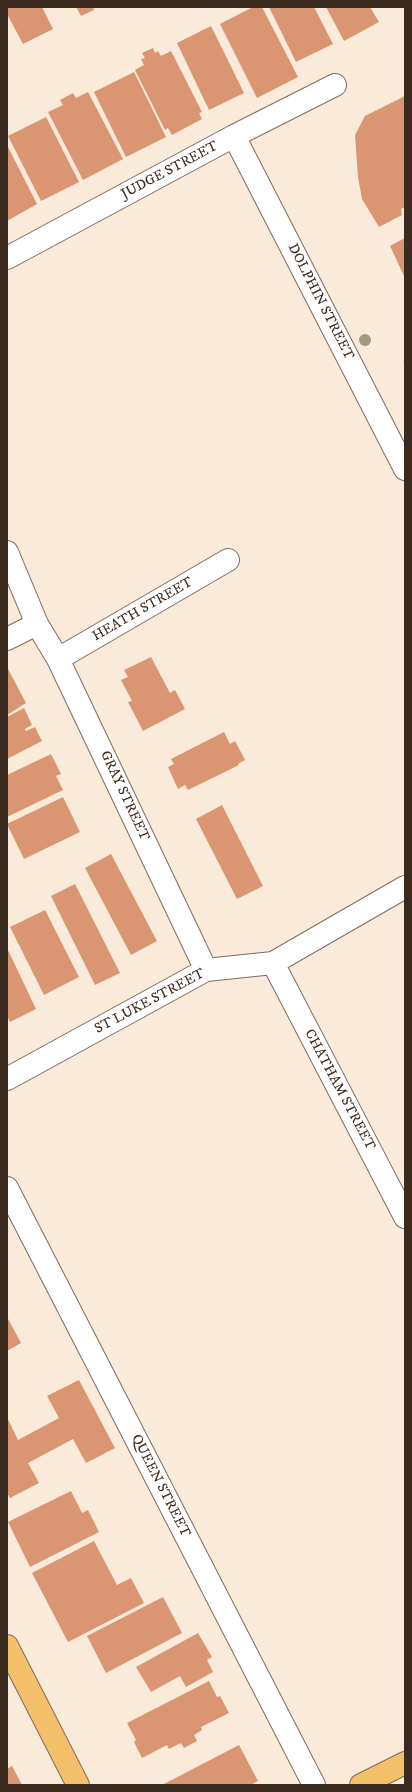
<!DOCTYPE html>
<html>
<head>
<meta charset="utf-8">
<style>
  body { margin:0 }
  #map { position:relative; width:412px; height:1792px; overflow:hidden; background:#f9eada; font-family:"IM FELL DW Pica",serif }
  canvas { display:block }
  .frame { position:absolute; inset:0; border:8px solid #3b2a1e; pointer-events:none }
</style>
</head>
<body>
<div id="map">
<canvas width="412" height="1792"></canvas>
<div class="frame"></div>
</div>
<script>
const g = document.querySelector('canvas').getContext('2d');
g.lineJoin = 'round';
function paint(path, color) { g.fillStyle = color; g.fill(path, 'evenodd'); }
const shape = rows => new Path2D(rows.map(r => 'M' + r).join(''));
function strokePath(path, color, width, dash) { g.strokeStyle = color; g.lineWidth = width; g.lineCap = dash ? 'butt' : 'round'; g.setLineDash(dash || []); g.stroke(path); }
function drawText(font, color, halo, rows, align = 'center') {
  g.font = font + ' "IM FELL DW Pica",serif'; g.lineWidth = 4; g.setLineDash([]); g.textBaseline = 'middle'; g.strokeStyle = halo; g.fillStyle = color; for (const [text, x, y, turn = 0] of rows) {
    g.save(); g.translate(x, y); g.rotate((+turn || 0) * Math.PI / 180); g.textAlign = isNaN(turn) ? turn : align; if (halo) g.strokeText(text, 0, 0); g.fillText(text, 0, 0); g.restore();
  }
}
const building = shape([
  [7,7,42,7,53,29,23,44,7,14],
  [76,7,93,7,94,10,81,16],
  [253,7,262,7,298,77,257,98,220,24],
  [269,7,314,7,333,44,296,62],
  [326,7,370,7,379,22,344,41],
  [211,26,244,93,209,110,177,43],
  [153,48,155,53,158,51,161,56,171,51,202,112,199,113,202,119,172,135,168,128,165,130,135,70,144,65,141,59,145,58,142,53],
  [134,72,166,137,126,157,94,92],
  [88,92,123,159,83,180,48,112,63,105,60,100,73,93,76,98],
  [405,96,405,207,401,209,402,215,379,227,362,199,358,177,355,135,365,116],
  [46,117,79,182,41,201,8,136],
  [7,145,37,204,7,221],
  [405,238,405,278,390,246],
  [151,657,170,693,175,690,185,709,143,731,128,702,132,701,121,680,128,677,124,670],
  [7,667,26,703,7,715],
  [24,708,32,725,25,729,26,731,35,727,42,741,7,759,7,717],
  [224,732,230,744,235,741,245,760,238,764,239,765,188,790,185,785,178,789,168,767,174,764,171,759],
  [51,754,61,774,56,776,63,790,7,817,7,775],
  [63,797,80,832,24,859,7,824],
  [222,805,263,886,237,899,196,819],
  [111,854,157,941,131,955,85,868],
  [75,884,120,973,95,985,51,896],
  [45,910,79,977,44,995,10,927],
  [7,948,36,1009,10,1022,7,1016],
  [7,1317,21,1343,7,1351],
  [79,1380,115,1448,86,1463,73,1439,28,1463,39,1483,10,1498,7,1493,7,1417,18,1440,59,1418,47,1396],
  [71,1491,82,1513,88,1510,99,1532,30,1567,8,1522],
  [94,1541,117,1585,131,1578,144,1603,68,1642,32,1573],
  [163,1597,182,1633,106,1673,87,1636],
  [198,1633,212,1657,207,1660,213,1672,186,1687,180,1676,151,1692,136,1667],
  [209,1681,217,1697,220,1696,229,1713,201,1727,202,1730,194,1735,197,1741,184,1748,181,1743,169,1749,167,1745,142,1758,134,1742,136,1740,127,1723],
  [239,1745,258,1781,250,1785,162,1785],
  [12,1766,22,1785,7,1785,7,1769]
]);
const path = shape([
  [405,360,405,361]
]);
const minor = shape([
  [234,136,405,469],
  [7,258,234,136,335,85],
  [7,552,37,624,58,659,206,970],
  [7,639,37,624],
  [58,659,228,560],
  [273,963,405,1217],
  [7,1079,206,970,273,963,405,887],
  [7,1188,314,1785]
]);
const major = shape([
  [7,1646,78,1785],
  [361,1785,405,1763]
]);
const trees = [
  [365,340]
];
const streetNames = [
  ["JUDGE STREET",170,171,-28],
  ["DOLPHIN STREET",320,302,63],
  ["HEATH STREET",143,610,-30],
  ["GRAY STREET",124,796,65],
  ["ST LUKE STREET",150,1002,-28],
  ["CHATHAM STREET",339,1090,62],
  ["QUEEN STREET",160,1486,63]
];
paint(building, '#da9573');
strokePath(minor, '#7e6d60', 24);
strokePath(major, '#7e6d60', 24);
strokePath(path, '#7e6d60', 2.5, [3, 3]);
strokePath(minor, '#fff', 22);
strokePath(major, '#f4c16a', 22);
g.fillStyle = '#a39a7f';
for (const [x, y] of trees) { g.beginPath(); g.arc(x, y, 6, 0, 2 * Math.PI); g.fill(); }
drawText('14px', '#3b2a1e', '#fff', streetNames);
</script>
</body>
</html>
